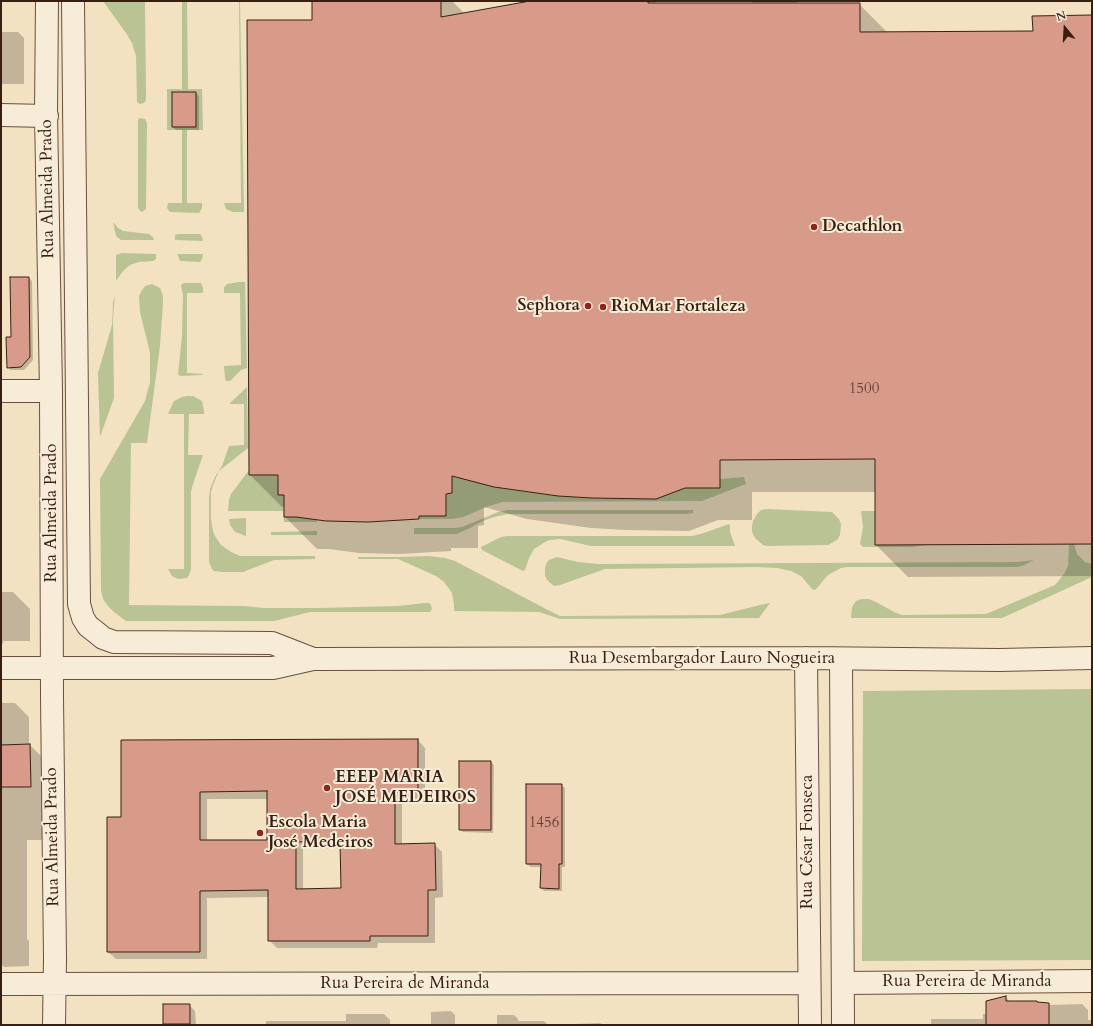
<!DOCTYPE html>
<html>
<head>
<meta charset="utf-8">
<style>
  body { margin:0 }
  #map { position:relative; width:1093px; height:1026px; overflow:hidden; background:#f3e2c1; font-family:Cardo,serif }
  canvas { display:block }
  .frame { position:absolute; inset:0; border:2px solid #381f12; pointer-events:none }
  .north { position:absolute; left:1045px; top:8px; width:40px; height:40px; -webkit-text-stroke:3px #f7ecd7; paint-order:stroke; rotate:342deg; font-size:11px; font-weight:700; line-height:16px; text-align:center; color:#381f12 }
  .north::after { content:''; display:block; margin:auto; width:14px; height:18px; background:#381f12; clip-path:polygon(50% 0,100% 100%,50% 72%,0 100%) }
</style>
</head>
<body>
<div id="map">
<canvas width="1093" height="1026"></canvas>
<div class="frame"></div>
<div class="north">N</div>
</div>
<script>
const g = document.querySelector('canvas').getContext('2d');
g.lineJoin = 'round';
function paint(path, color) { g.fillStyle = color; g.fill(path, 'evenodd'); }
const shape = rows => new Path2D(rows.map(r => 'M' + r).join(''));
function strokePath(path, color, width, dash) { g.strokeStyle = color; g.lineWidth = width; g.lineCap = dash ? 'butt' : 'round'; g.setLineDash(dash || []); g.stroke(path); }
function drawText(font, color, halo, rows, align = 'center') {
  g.font = font + ' Cardo,serif'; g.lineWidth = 4; g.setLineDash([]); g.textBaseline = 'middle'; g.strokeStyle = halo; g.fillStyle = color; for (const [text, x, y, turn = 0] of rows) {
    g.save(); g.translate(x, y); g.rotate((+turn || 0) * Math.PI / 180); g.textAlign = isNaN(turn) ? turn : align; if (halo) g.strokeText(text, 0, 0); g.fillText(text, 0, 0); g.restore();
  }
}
const green = shape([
  [103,1,145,1,146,98,145,102,144,103,140,104,137,102,136,56,132,43,126,33],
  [182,1,187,1,188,89,202,89,203,130,187,130,187,203,202,203,202,208,199,213,170,212,167,208,168,203,182,203,182,130,167,130,167,89,182,89],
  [239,1,240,1,244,212,233,212,226,209,224,203,241,203],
  [140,118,145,119,147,123,146,205,146,209,142,212,139,210,138,207,138,120],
  [113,222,118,228,123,231,149,234,153,237,154,240,121,240,116,236],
  [178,234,200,234,202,237,203,241,175,240,175,235],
  [122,253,156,254,156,259,153,261,139,262,130,265,123,271,116,281,116,255],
  [177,254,203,254,202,259,200,262,180,261],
  [239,282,245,282,247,368,241,370,230,381,226,381,225,378,224,366,241,365,240,293,224,293,224,287,227,284],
  [184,283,201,283,203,288,203,293,187,293,187,373,203,374,202,375,180,376,178,374,182,336,183,295,181,285],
  [152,284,160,288,163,296,163,303,160,346,147,443,131,443,129,605,244,606,264,608,317,608,398,606,425,603,429,603,431,605,432,609,430,612,310,612,274,621,126,621,114,612,108,606,103,599,101,590,100,479,145,401,147,393,150,382,150,353,140,312,139,296,142,290,145,286],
  [115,296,113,318,114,398,100,437,98,373,112,325,113,302],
  [247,387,248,448,219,471,213,485,211,492,211,519,213,531,215,536,221,545,231,552,240,556,315,556,315,559,274,560,243,572,222,572,214,571,212,569,209,562,209,498,210,489,215,477,222,466,229,446,244,445,244,404,229,404],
  [187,396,193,396,202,401,204,411,204,414,189,414,188,455,203,455,193,484,191,492,191,569,189,575,187,578,178,579,172,576,168,569,184,569,184,414,168,414,172,405,174,401,182,397],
  [249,470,249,475,278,475,284,495,284,517,312,517,317,520,317,522,284,522,283,511,228,511,229,500,231,494],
  [452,474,494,487,505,489,558,496,592,498,656,499,685,488,720,488,720,479,744,477,746,484,702,501,503,502,489,506,463,517,452,519,419,519,419,516,446,516,446,494,452,493],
  [767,509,832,512,839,519,841,524,840,535,837,540,828,545,767,546,763,545,755,538,752,532,752,526,753,521,757,514,761,510],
  [508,510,693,510,693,513,687,514,508,514,494,517,483,521,468,529,457,534,414,534,414,528,455,528,462,527,498,512],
  [861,511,875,511,875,545,926,545,913,547,863,547,860,544,863,527],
  [246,518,246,536,235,532,230,525,229,519],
  [729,524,730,526,730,532,735,546,591,546,560,539,550,540,545,542,534,549,529,558,525,570,523,571,482,550,481,547,501,537,507,536,692,536,704,533],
  [317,531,317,535,271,535,271,532],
  [1069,544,1074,544,1077,554,1085,562,1092,564,1092,577,1002,618,851,618,852,607,856,601,861,599,869,599,876,602,894,612,902,615,986,614,1055,585,1064,574,1068,566],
  [429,556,445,558,455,561,546,609,560,616,720,615,760,605,770,603,759,618,560,619,539,612,454,611,454,604,452,593,444,582,436,576,398,559,358,559,358,557,399,557],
  [557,557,578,562,597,564,1017,562,1034,560,1022,566,1016,567,847,567,841,568,828,575,817,588,815,590,812,589,801,576,791,571,777,568,757,567,605,569,560,585,554,586,548,581,545,576,545,568,546,564,549,560],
  [1092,689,1092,960,862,961,863,691]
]);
const shadow = shape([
  [313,1,452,1,465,14,537,1,654,1,658,4,752,5,752,1,795,1,799,4,859,4,888,33,1034,32,1092,16,1092,576,908,577,876,545,876,492,752,492,752,520,718,520,689,531,625,530,591,528,527,519,484,507,484,525,478,526,478,548,451,548,451,551,400,554,359,553,329,549,317,549,285,517,285,507,282,507,250,475,313,21],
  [1,32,18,32,24,38,24,84,1,84],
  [173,93,196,93,199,96,199,130,176,130,173,127],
  [11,278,29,278,32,281,33,360,24,370,11,370,8,367,12,338],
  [1,592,13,592,30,609,30,641,3,641,3,644,1,644],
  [1,703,15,703,29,717,29,745,30,745,44,759,44,840,27,840,27,939,29,941,29,966,4,967,1,964],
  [418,740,425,748,425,800,402,799,402,845,434,844,442,852,443,897,435,898,435,943,378,943,377,948,277,948,269,940,269,897,207,898,207,959,116,959,108,952,122,818,122,741],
  [207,799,268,799,268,841,207,841],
  [341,848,342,889,303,890,303,849],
  [491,762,494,765,493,833,463,832,460,829],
  [561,785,565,788,565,867,562,867,562,891,544,891,541,888,542,867,531,867,527,864],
  [1006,997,1010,1002,1049,1004,1050,1005,1082,1004,1088,1010,1088,1020,1092,1020,1092,1025,931,1025,931,1019,983,1019,983,1014,987,1014,987,1001],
  [164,1005,189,1005,195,1011,196,1025,165,1025,164,1024],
  [451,1011,455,1015,455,1025,431,1025,431,1012],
  [346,1014,384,1014,390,1020,390,1025,266,1025,266,1021,346,1021],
  [497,1015,514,1015,518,1019,518,1021,544,1021,548,1025,600,1023,603,1025,497,1025]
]);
const building = shape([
  [312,1,441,1,441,17,530,1,648,1,648,3,860,3,860,32,1033,31,1032,16,1092,15,1092,544,875,545,875,459,720,460,720,488,685,488,656,499,592,498,558,496,494,487,452,476,452,493,446,494,446,516,419,516,419,519,368,522,326,521,296,517,284,517,284,495,278,495,278,475,249,475,247,20,312,20,312,1],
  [172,92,196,92,196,127,172,127,172,92],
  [10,277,29,277,30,357,21,367,7,368,6,337,11,337,10,277],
  [418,739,418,792,395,792,395,844,435,843,436,890,428,890,428,936,370,936,370,941,268,941,268,890,200,891,200,952,107,952,107,817,121,817,121,740,418,739],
  [267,791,267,840,200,840,200,792,267,791],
  [340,841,341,888,296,889,296,842,340,841],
  [30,744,31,787,1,787,1,745,30,744],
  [459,761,491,761,491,830,459,830,459,761],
  [526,784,562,784,562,864,559,864,559,889,540,888,541,864,526,864,526,784],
  [1006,996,1006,1001,1037,1001,1037,1002,1049,1003,1049,1025,986,1025,986,1001,1006,996],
  [163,1004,190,1004,190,1024,163,1024,163,1004]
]);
const minor = shape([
  [47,1,46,113,51,391,52,696,55,959,54,1025],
  [73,1,79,604,83,618,88,626,97,633,103,638,114,642,272,643,313,659],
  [1,115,47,116],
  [1,391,51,391],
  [806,658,810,1025],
  [841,659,843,1025],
  [1,668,273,668,313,659,806,658,999,660,1092,658],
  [843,983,1092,981],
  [1,984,809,983]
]);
const markers = [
  [814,227,4,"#8f2418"],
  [588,306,4,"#8f2418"],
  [603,307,4,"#8f2418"],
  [327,788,4,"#8f2418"],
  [260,833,4,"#8f2418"]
];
const numberNames = [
  ["1500",864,390],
  ["1456",544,824]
];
const streetNames = [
  ["Rua Almeida Prado",48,189,-91],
  ["Rua Almeida Prado",52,513,-90],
  ["Rua Desembargador Lauro Nogueira",702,659],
  ["Rua Almeida Prado",53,837,-91],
  ["Rua César Fonseca",808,842,-90],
  ["Rua Pereira de Miranda",967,982],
  ["Rua Pereira de Miranda",405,984]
];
const poiNames = [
  ["Decathlon",822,227],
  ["Sephora",580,306,"right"],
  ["RioMar Fortaleza",611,307],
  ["EEEP MARIA",335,778],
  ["JOSÉ MEDEIROS",335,798],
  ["Escola Maria",268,823],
  ["José Medeiros",268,843]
];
paint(green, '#bac393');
paint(shadow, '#0003');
paint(building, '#d89b8a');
strokePath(building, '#381f12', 1);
strokePath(minor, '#67503e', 24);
strokePath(minor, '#f7ecd7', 22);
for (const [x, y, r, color] of markers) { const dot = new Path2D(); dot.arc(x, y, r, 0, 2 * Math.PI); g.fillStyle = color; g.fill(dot); strokePath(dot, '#f7ecd7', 1.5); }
drawText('15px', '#603e30', null, numberNames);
drawText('17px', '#381f12', '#f7ecd7', streetNames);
drawText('bold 17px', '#381f12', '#f7ecd7', poiNames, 'left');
</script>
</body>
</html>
